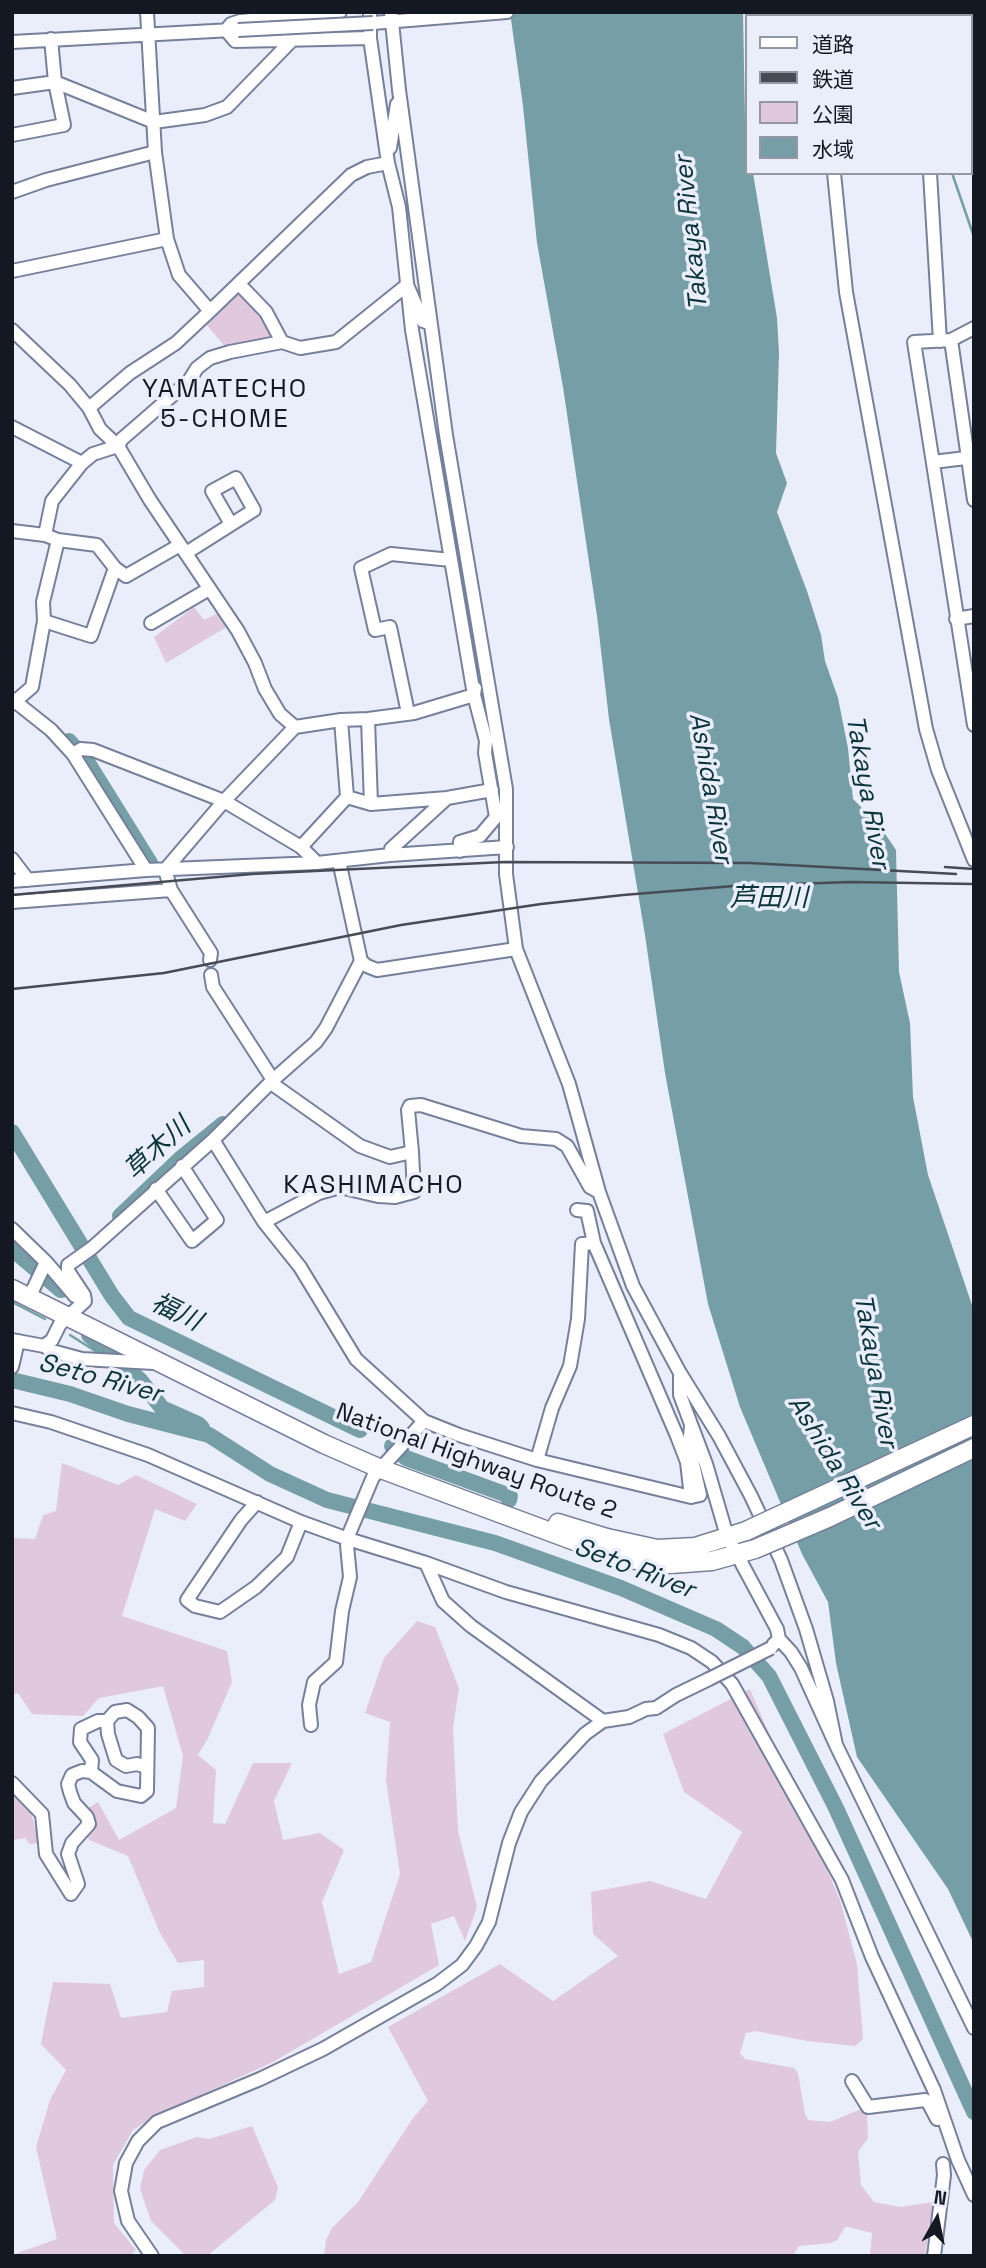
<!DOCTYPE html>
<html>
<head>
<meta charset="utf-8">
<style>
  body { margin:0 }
  #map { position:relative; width:986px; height:2268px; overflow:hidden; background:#eaeefa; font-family:"Space Grotesk","Noto Sans JP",sans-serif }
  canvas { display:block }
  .frame { position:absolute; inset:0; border:14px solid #141822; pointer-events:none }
  .legend { position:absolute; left:745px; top:14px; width:228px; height:161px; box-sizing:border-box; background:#eaeefa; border:2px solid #9498a4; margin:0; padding:9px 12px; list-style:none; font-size:21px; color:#141822 }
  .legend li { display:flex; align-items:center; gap:14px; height:35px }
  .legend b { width:35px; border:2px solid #9498a4 }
  .north { position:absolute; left:902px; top:2184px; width:70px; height:70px; -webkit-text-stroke:5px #eaeefa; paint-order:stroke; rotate:9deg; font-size:19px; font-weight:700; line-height:28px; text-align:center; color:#141822 }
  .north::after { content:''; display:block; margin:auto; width:24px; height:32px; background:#141822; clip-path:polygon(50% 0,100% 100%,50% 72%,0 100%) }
</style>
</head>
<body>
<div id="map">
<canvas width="986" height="2268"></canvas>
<div class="frame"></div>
<ul class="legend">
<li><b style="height:9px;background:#fff"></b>道路</li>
<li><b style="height:9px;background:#474b55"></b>鉄道</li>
<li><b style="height:19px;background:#e0c8de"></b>公園</li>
<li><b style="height:19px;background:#759ea6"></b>水域</li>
</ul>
<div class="north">N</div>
</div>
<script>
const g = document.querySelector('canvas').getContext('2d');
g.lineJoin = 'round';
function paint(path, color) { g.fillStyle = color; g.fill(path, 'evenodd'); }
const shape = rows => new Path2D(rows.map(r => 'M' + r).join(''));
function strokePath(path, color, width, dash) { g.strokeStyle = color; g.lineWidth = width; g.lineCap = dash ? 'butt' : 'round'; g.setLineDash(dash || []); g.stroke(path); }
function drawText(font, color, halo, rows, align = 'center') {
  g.font = font + ' "Space Grotesk","Noto Sans JP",sans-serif'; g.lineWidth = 7; g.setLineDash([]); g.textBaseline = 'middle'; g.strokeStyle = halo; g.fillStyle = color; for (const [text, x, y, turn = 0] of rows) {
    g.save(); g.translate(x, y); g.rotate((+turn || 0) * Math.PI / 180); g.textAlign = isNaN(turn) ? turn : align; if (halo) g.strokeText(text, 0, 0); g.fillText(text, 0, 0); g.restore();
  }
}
const green = shape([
  [242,295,273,334,269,338,227,349,206,324,236,296],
  [194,607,204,620,220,612,230,625,166,663,154,637],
  [62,1463,118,1485,136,1475,197,1504,185,1521,155,1509,122,1616,227,1651,232,1682,208,1738,198,1755,216,1770,213,1823,225,1824,253,1763,292,1763,274,1801,283,1840,320,1833,344,1850,322,1902,339,1974,371,1962,400,1874,386,1780,390,1722,365,1713,384,1658,417,1621,435,1627,459,1688,453,1728,458,1831,477,1907,465,1941,454,1916,431,1924,439,1965,273,2062,157,2115,133,2130,113,2165,114,2223,136,2250,130,2256,12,2255,57,2239,36,2147,50,2100,66,2070,41,2044,53,1982,110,1984,121,2018,167,2012,172,1991,204,1987,204,1960,178,1963,160,1933,128,1856,89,1840,82,1812,98,1802,119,1840,176,1808,183,1756,163,1686,99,1698,83,1716,32,1714,18,1693,12,1695,12,1538,35,1539,43,1515,56,1511],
  [750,1689,840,1900,857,1964,863,2039,855,2046,808,2041,755,2031,746,2033,740,2053,745,2059,794,2068,798,2073,805,2114,808,2120,830,2122,861,2109,867,2112,868,2138,858,2152,861,2185,874,2202,901,2207,933,2202,925,2256,870,2256,872,2233,848,2227,845,2227,837,2240,831,2243,799,2246,793,2256,324,2256,326,2240,332,2228,358,2202,413,2118,428,2101,388,2027,500,1964,553,2001,618,1956,593,1934,591,1892,650,1881,706,1899,742,1832,684,1792,663,1734],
  [12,1793,31,1812,39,1843,30,1844,25,1838,12,1840],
  [252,2126,278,2187,275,2200,207,2256,186,2256,151,2221,140,2189,144,2170,160,2150,197,2137,209,2139]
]);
const water = shape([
  [510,12,743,12,746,173,753,173,777,318,779,353,776,453,787,483,777,512,807,591,821,635,825,661,838,698,848,748,853,799,879,825,896,850,899,972,910,1023,913,1097,928,1175,974,1311,974,1944,948,1889,857,1757,836,1663,828,1602,802,1554,740,1407,708,1304,665,1073,645,935,609,719,597,616,563,387,537,243,523,106]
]);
const stream = shape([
  [952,173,974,237],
  [12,1302,45,1319],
  [70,1335,100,1354],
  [120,1366,135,1375]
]);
const river = shape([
  [69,741,86,760,150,863],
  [12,1132,112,1296,129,1318,360,1430],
  [120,1216,180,1159,223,1124],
  [12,1249,61,1290],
  [89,1335,140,1380,162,1408,198,1424,202,1428],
  [12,1380,70,1394,128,1414,209,1435,270,1474,327,1500,495,1543,621,1588,716,1629,743,1647,769,1676,836,1808,974,2112],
  [392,1446,406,1458,510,1496,509,1500]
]);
const minor = shape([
  [340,12,240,21,231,24,226,30,235,41,370,38],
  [370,12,370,38,388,163,399,207,412,330,474,695,486,741,485,753,496,817,480,836,460,842,460,851],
  [391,12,399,90,446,435,506,789,506,874,516,949,569,1084,599,1192,633,1286,680,1373,719,1436,751,1496,781,1560,806,1629,827,1701,836,1745],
  [830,12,830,16],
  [896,12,898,16],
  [882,16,883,12],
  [373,23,507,12],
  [12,42,232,30],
  [12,88,55,82,154,122,205,115,227,107,298,34,312,12],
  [970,114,974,119],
  [12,135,64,125,55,82,51,39],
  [390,148,397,104],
  [155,152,167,239,179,275,210,311,351,175,367,167,388,163],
  [834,173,846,292,926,729,938,770,974,860],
  [930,173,940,341],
  [12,192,46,180,155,152,147,12],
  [12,271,167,239],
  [239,284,266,312,282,342],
  [210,311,176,343,130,373,89,408,100,429,118,446,150,500,238,631,255,663,265,689,280,714,295,727,341,720,368,719,414,713,474,695,475,688],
  [974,328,951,340,914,342,974,725],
  [12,330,70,385,89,408],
  [951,340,974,500],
  [12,427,82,463],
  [933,462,974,457],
  [12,531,45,535,58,540,97,545,115,568,126,576,180,545],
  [45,535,52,501,82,463,93,454,118,446,122,439,189,381,197,368,210,358,230,352,282,342,300,348,336,342,407,285,423,321,429,323],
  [186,553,254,510,236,478,212,491,231,524],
  [956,619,974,616],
  [44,621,91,636,115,568],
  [151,623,209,589],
  [12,699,51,730,73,754,146,870],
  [12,704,32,687,44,621,43,602,58,540],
  [408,713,390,627,375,630,361,568,391,554,451,560],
  [368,719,371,804],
  [73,754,81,749,93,750,224,801,301,847,317,863],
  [347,797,371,804,447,798,492,790],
  [301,847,347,797,341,720],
  [390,855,391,849,447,798],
  [12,859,28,880],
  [339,861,361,961,367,966,377,970,516,949],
  [12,881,146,870,317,863,390,855,507,847],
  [171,890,211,953,210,960],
  [12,902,171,890,165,870,224,801,295,727],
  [273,1080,316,1042,326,1028,361,961],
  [271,1083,360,1146,390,1157,412,1152,408,1110,410,1106,421,1105,521,1136,556,1139,567,1146,590,1187,599,1192],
  [213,1140,264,1222,300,1267,356,1359,424,1421],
  [156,1189,192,1241,217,1220,182,1166],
  [264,1222,319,1193,340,1187,378,1196,395,1197,414,1192,412,1152],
  [12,1229,46,1262,29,1298],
  [46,1262,75,1296,85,1301],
  [85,1301,84,1295,68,1271,68,1265,92,1248,213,1140,273,1080,213,987,211,975],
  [12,1340,44,1346,52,1351,82,1359,154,1363],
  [44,1346,52,1340,60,1324,85,1301],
  [12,1367,18,1341],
  [680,1375,680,1395,706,1464,727,1536,777,1629,779,1639,773,1645],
  [12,1413,51,1422,148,1455,301,1522,348,1539,426,1563,506,1592,659,1635,691,1648,712,1662,732,1684,842,1880,872,1957,934,2090,958,2160,974,2195],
  [537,1460,552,1408,570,1366,578,1319,582,1244,594,1243],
  [691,1497,700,1495,689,1446,691,1426],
  [257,1502,241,1520,187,1600,195,1606,220,1612,256,1587,287,1557,301,1522],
  [426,1563,443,1601,471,1626,603,1721],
  [779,1639,791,1652,801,1668,836,1745,974,2028],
  [311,1725,309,1705,314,1682,336,1662,342,1611,350,1577,347,1545,349,1534,373,1477,424,1421,459,1435,537,1460,691,1497,687,1462,677,1436,594,1243,587,1211,577,1210],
  [91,1772,92,1760,80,1742,81,1729,98,1721,107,1721],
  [12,1783,42,1814,46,1854,71,1894,78,1884,68,1854,72,1843,89,1824,87,1817,74,1803,70,1792,68,1784,72,1775,82,1771,91,1772,117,1791,141,1796,147,1791,148,1728,138,1717,127,1710,115,1712,107,1721,108,1734,116,1760,126,1766,137,1764,146,1767],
  [852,2081,868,2107,925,2100,928,2102,937,2119],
  [152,2256,128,2221,121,2191,126,2163,138,2141,157,2122,260,2079,323,2049,437,1984,462,1965,476,1946,489,1922,509,1843,521,1812,541,1781,585,1734,603,1721,629,1717,646,1709,656,1708,676,1695,709,1679],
  [934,2256,944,2175,943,2164]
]);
const highway = shape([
  [12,1289,324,1444,381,1469,599,1550,628,1559,671,1564,712,1561,755,1549],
  [558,1523,607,1538,657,1549,695,1547,746,1531]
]);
const rail = shape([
  [945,867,974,869],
  [12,895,252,874,504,862,750,863,956,874],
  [12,989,164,973,401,925,541,904,623,895,734,886,851,882,974,884]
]);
const minorBridge = shape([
  [238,30,373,23],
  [709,1679,771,1648]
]);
const highwayBridge = shape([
  [746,1531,974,1425],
  [755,1549,830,1517,974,1448]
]);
const streetNames = [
  ["National Highway Route 2",476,1462,20]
];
const waterNames = [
  ["Takaya River",692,233,-96],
  ["Ashida River",710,788,80],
  ["Takaya River",867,792,80],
  ["芦田川",769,899],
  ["草木川",158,1149,-42],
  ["福川",176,1313,26],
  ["Takaya River",875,1371,80],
  ["Seto River",100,1379,15],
  ["Ashida River",834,1463,58],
  ["Seto River",634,1569,21]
];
const neighbourhoodNames = [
  ["YAMATECHO",225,390],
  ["5-CHOME",225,420],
  ["KASHIMACHO",374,1186]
];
paint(green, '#e0c8de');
paint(water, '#759ea6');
strokePath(stream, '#759ea6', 2.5);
strokePath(river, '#759ea6', 16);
strokePath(minor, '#76809a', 16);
strokePath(highway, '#76809a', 21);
strokePath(minor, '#fff', 12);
strokePath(highway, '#fff', 18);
strokePath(rail, '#474b55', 2.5);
strokePath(minorBridge, '#76809a', 16, []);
strokePath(highwayBridge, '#76809a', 21, []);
strokePath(minorBridge, '#fff', 12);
strokePath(highwayBridge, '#fff', 18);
drawText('24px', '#141822', '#eaeefa', streetNames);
drawText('italic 26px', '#0a333a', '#eaeefa', waterNames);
g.letterSpacing = '2px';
drawText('26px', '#141822', '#eaeefa', neighbourhoodNames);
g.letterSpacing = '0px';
</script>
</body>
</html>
